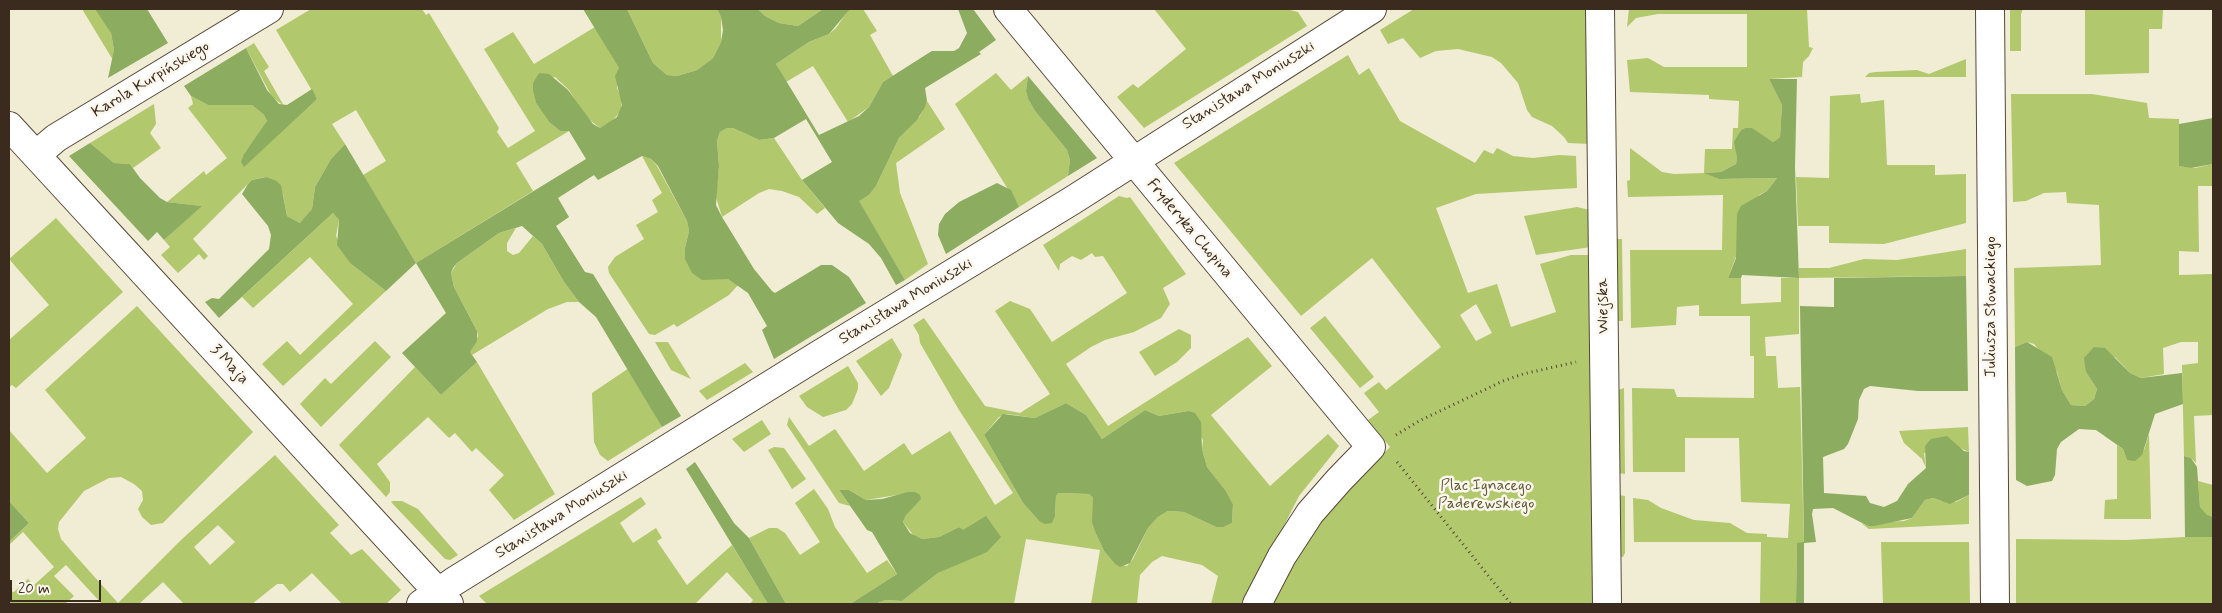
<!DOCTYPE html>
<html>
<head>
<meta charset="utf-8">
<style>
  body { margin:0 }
  #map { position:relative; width:2222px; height:613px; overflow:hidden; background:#f1ecd4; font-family:Mynerve,sans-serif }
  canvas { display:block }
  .frame { position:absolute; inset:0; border:10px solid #3b2a1e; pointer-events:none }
  .scale { position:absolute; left:10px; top:580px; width:91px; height:22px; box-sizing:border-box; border:2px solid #3b2a1e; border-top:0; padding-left:6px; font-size:15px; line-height:18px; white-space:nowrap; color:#3b2a1e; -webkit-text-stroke:4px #fbf7ec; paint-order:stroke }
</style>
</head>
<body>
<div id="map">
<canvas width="2222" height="613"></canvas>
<div class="frame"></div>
<div class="scale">20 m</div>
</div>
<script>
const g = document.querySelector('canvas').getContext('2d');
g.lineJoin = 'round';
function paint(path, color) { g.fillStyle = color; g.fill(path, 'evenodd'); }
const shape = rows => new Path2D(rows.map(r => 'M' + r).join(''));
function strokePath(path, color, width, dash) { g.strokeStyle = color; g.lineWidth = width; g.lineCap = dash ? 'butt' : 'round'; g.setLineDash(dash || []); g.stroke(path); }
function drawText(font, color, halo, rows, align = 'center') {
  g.font = font + ' Mynerve,sans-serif'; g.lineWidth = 5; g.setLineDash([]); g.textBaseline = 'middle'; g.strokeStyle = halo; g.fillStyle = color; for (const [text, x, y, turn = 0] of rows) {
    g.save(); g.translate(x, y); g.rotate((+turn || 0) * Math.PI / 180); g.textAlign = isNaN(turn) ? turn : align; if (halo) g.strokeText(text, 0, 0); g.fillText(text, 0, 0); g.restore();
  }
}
const green = shape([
  [82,9,95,9,105,22,111,33,114,50,113,60],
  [311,9,422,9,426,15,429,13,499,128,497,132,508,148,535,131,484,49,513,32,534,64,595,27,619,68,617,88,622,99,621,111,609,124,600,128,585,116,569,90,555,77,533,83,536,103,549,122,560,131,569,131,516,163,533,191,416,263,363,175,386,161,356,110,332,124,345,144,331,159,315,187,312,209,307,217,300,223,287,216,283,194,275,180,265,177,252,180,193,239,208,256,204,260,199,254,178,273,161,255,170,247,164,240,201,206,167,202,204,171,206,175,227,158,188,108,193,104,191,96,208,105,252,105,264,115,267,121,264,127,244,154,317,99,276,30],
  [627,9,717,9,721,17,721,42,713,58,697,70,677,76,667,75,653,63],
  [758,9,823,9,798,26,779,23,765,16],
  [849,9,863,9,877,31,870,35,893,76,883,82,869,107,848,122,813,66,786,82,776,64,809,42,829,34,836,28],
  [1154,9,1286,9,1298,12,1307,26,1144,128,1117,97,1133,84,1138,88,1186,49],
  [1414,9,1588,9,1590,144,1568,143,1564,137,1552,126,1532,117,1527,110,1518,83,1501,63,1492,57,1458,49,1436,51,1420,58,1403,38,1388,44,1380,30],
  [1629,9,1807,9,1809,47,1813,48,1809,56,1803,62,1802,77,1769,79,1782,105,1780,137,1773,142,1752,129,1745,128,1741,130,1735,142,1737,158,1736,164,1721,172,1706,173,1719,179,1777,178,1767,191,1759,195,1728,278,1741,278,1741,304,1781,302,1781,278,1799,278,1799,268,1829,268,1864,259,1897,260,1966,249,1966,276,1799,278,1799,334,1765,337,1766,356,1776,356,1778,388,1800,387,1804,543,1797,543,1796,604,1760,604,1761,542,1634,542,1633,498,1648,500,1661,508,1694,520,1730,523,1747,533,1767,534,1767,537,1788,538,1790,504,1741,502,1739,438,1685,438,1685,472,1633,472,1632,388,1674,389,1677,397,1754,398,1754,356,1750,356,1750,316,1699,316,1699,305,1677,307,1676,325,1631,328,1630,250,1722,250,1723,195,1628,197,1627,181,1630,180,1630,148,1662,172,1674,174,1704,173,1705,149,1732,149,1733,128,1738,128,1739,101,1709,99,1709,95,1630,92,1627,60,1648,58,1664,67,1747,67,1747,14,1658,14,1636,18,1627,27],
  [2010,9,2023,9,2021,14,2021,51,2010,51],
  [2085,9,2163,9,2162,29,2149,29,2149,73,2085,75],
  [254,43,269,67,264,71,284,106,272,97,246,48],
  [1348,55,1359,75,1369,68,1400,121,1475,163,1484,150,1493,154,1497,148,1513,156,1533,158,1559,155,1576,156,1577,188,1476,194,1436,208,1468,293,1497,284,1511,327,1556,312,1540,264,1571,255,1591,255,1595,604,1269,604,1313,528,1390,447,1368,420,1379,412,1364,393,1379,382,1386,390,1441,347,1372,258,1301,316,1174,163],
  [1476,304,1492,333,1476,341,1460,315],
  [1966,59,1966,77,1865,77,1869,73,1876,72,1917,70,1929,74],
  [996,73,1011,90,1028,76,1026,91,1028,99,1035,111,1067,150,1070,160,1068,176,1019,207,955,104],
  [1860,94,1861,103,1884,100,1887,165,1935,165,1935,175,1966,174,1966,223,1884,244,1829,243,1829,226,1798,226,1796,177,1829,178,1830,96],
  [2011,94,2092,94,2147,103,2149,118,2179,119,2179,166,2195,168,2213,164,2213,186,2198,186,2199,252,2179,251,2179,275,2213,274,2213,415,2194,416,2196,463,2191,458,2184,456,2182,365,2198,363,2198,342,2181,342,2163,348,2164,374,2141,378,2130,373,2115,357,2086,372,2097,389,2094,399,2085,406,2071,405,2062,390,2057,372,2034,344,2027,342,2015,347,2014,268,2101,265,2099,205,2067,203,2066,192,2044,193,2026,201,2013,202],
  [927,101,945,129,896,163,900,193,928,264,905,280,858,201,869,195,876,186,899,138,920,116],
  [154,104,156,124,150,133,161,148,133,168,130,164,114,163,90,143],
  [727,128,733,128,759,140,774,138,802,180,825,208,817,214,799,197,782,191,769,189,759,193,722,217,716,197,719,166,717,141,720,132],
  [642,156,651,159,657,166,687,221,689,231,685,248,717,279,728,279,738,285,729,295,677,327,674,324,655,335,649,334,609,273,608,267,615,257,644,239,636,225,658,212,652,200,662,193],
  [1119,196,1127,198,1130,197,1186,274,1163,288,1170,304,1161,318,1134,332,1105,340,1091,347,1066,364,1108,426,1248,337,1272,366,1211,415,1270,486,1328,434,1339,446,1299,496,1244,604,1211,604,1218,576,1202,565,1162,556,1152,562,1140,575,1137,604,1091,604,1100,550,1026,539,1014,604,875,604,886,600,902,601,938,573,962,562,963,531,959,527,939,537,922,539,915,537,903,522,915,492,866,500,849,490,839,490,850,506,839,503,787,425,789,417,809,446,835,429,864,471,904,443,912,455,950,431,995,505,1013,493,959,410,920,343,919,335,913,325,924,318,985,406,1020,413,1050,394,995,311,1010,301,1030,309,1052,342,1127,293,1103,256,1095,257,1092,253,1081,260,1072,256,1060,264,1059,271,1043,245],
  [1066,403,1086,415,1102,439,1145,410,1159,416,1188,411,1203,440,1202,449,1207,467,1226,491,1233,504,1232,523,1224,527,1216,527,1184,512,1168,511,1158,517,1148,528,1133,559,1127,566,1114,563,1104,551,1096,534,1093,498,1089,494,1059,493,1056,496,1055,516,1039,521,1023,503,984,435,999,417,1007,414,1035,418],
  [1577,207,1590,210,1591,247,1536,255,1524,216],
  [333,213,339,220,336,236,351,264,386,291,283,386,262,364,287,341,300,355,353,304,310,257,253,308,242,297],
  [56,218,123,292,16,388,12,385,9,387,9,338,10,339,49,305,9,259],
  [516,228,507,243,507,251,513,255,519,253,533,236,542,244,564,282,579,302,567,302,548,309,472,355,470,352,478,336,477,331,454,287,451,273,457,263,499,233],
  [1616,239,1622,239,1623,321,1617,321],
  [137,306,253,432,163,523,151,525,142,517,138,509,143,500,142,491,134,484,121,477,109,478,84,491,59,522,58,529,61,539,74,554,118,603,181,540,275,455,339,525,330,533,351,555,362,549,401,590,386,604,342,604,312,573,290,592,283,584,277,584,252,604,184,604,163,582,139,604,102,604,66,565,54,576,74,596,65,604,9,604,9,591,14,592,28,579,34,585,54,567,23,532,9,545,9,542,29,523,9,501,9,430,47,473,86,438,45,390],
  [218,525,235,542,210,565,194,547],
  [1325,316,1374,377,1360,388,1310,328],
  [1179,329,1191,335,1191,348,1177,362,1155,376,1139,352],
  [892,338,902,355,889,388,881,396,856,361],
  [375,341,391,357,321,427,300,404,325,378,331,384],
  [655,342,668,342,691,379,671,370],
  [477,362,555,494,514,520,489,490,504,475,476,448,472,452,455,433,449,438,428,417,377,464,390,482,390,492,386,497,339,445,415,367,441,395],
  [745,363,753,372,707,400,699,391],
  [848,366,858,383,858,389,852,404,846,410,823,417,807,407,799,396],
  [629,368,662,427,608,461,600,455,594,442,592,393],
  [1624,388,1625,474,1618,473,1618,390],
  [762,420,771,434,744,452,732,439],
  [1968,427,1969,452,1960,448,1924,453,1926,468,1922,459,1904,443,1899,431],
  [2149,434,2151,519,2104,519,2105,500,2117,499,2117,445,2123,449,2127,460,2144,450],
  [774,447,784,448,806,479,792,489,768,450],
  [2198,481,2213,485,2213,517,2207,516,2200,507],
  [814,489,828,509,835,527,867,573,887,560,897,574,850,604,786,604,749,538,769,528,777,528,785,533,800,555,820,542,795,503],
  [1619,495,1625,496,1625,553,1623,557,1619,557],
  [1969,495,1969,524,1869,529,1861,523,1868,526,1884,522,1904,521,1912,518,1925,500,1933,498,1941,501,1956,502],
  [641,497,646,504,620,523,633,543,656,528,662,538,657,541,687,585,732,545,768,604,750,604,753,600,727,572,695,604,487,604,479,596],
  [393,501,402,501,418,509,458,555,450,560,445,559,391,502],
  [2185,537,2213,537,2213,604,2016,604,2016,539,2127,540],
  [1881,542,1969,542,1970,604,1883,604]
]);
const forest = shape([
  [95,9,147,9,168,43,108,78,114,50,111,33],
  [583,9,627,9,653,63,667,75,677,76,697,70,713,58,721,42,723,30,721,17,717,9,758,9,765,16,779,23,798,26,823,9,850,9,829,34,809,42,776,64,819,135,859,116,869,107,883,82,927,54,932,51,954,51,959,48,967,33,958,9,973,9,996,40,979,52,981,54,925,88,927,101,925,107,917,120,899,138,876,186,869,195,859,201,905,280,896,285,881,258,869,244,838,223,802,180,832,162,806,119,774,138,759,140,733,128,727,128,720,132,717,141,719,166,716,205,722,217,754,269,772,291,775,293,821,265,832,265,849,277,866,303,774,359,762,330,767,326,748,293,728,279,702,280,692,273,685,259,685,248,689,231,687,221,658,166,651,159,642,156,598,180,594,175,558,198,569,217,556,226,585,272,593,274,681,416,662,427,596,317,579,302,564,282,542,244,522,226,499,233,457,263,453,268,451,273,454,287,477,331,477,341,470,352,477,362,441,395,402,353,446,313,416,263,386,291,351,264,337,245,339,220,333,213,219,318,205,302,212,298,219,299,269,249,271,235,268,226,242,194,248,184,252,180,266,177,275,180,281,185,287,216,300,223,312,209,315,187,331,159,345,144,416,263,586,159,569,131,560,131,549,122,536,103,533,90,533,83,539,73,549,74,568,90,593,124,600,128,617,117,622,105,615,76,619,68],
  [246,48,267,90,279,104,287,105,312,89,317,99,244,167,241,162,244,154,267,121,264,115,252,105,208,105,191,96,184,86],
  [1028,76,1097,158,1068,176,1070,160,1067,150,1035,111,1028,99,1026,91],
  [1769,79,1797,79,1795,167,1799,278,1742,275,1741,278,1728,278,1736,258,1737,214,1741,206,1767,191,1777,178,1719,179,1704,173,1721,172,1736,164,1737,158,1734,142,1741,130,1745,128,1752,128,1773,142,1780,137,1782,105],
  [2213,118,2213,164,2191,168,2179,166,2179,124],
  [90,143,114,163,130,164,140,178,160,198,167,202,202,206,164,240,157,232,148,241,69,156],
  [997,183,1011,190,1019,207,946,254,938,235,939,224,945,214,959,202],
  [1966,276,1968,391,1918,391,1870,386,1864,389,1859,400,1858,419,1848,444,1844,449,1823,457,1824,493,1866,496,1870,503,1884,507,1897,501,1908,484,1926,468,1925,446,1931,439,1947,436,1964,451,1969,452,1969,495,1950,504,1933,498,1925,500,1912,518,1874,526,1868,526,1833,508,1813,509,1812,514,1816,542,1804,543,1804,604,1796,604,1797,543,1804,542,1800,306,1834,307,1834,278],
  [2027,342,2052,357,2062,390,2071,405,2085,406,2094,399,2097,389,2086,372,2084,358,2094,347,2105,348,2130,373,2141,378,2182,373,2183,404,2155,414,2142,455,2135,461,2127,460,2123,449,2096,430,2079,429,2061,442,2057,449,2055,475,2052,481,2027,486,2016,480,2015,347],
  [1066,403,1086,415,1102,439,1145,410,1159,416,1188,411,1195,413,1201,422,1202,449,1207,467,1226,491,1233,504,1232,523,1224,527,1216,527,1184,512,1168,511,1158,517,1148,528,1130,563,1120,567,1114,563,1104,551,1096,534,1092,522,1093,498,1089,494,1059,493,1056,496,1055,516,1052,523,1045,524,1039,521,1023,503,984,435,1003,414,1035,418],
  [2184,456,2191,458,2197,467,2200,507,2207,515,2213,517,2213,537,2185,537],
  [695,462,734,523,749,538,786,604,768,604,686,469],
  [839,490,849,490,866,500,882,499,908,492,915,492,920,495,921,499,906,515,903,522,910,533,922,539,939,537,959,527,963,530,986,516,1001,537,987,552,938,573,902,601,886,600,875,604,850,604,897,574,872,532,867,530],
  [9,501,29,523,9,542]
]);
const path = shape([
  [1396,435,1419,421,1503,381,1523,374,1576,362],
  [1397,462,1511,604]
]);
const minor = shape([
  [1008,9,1371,447,1339,480,1310,513,1282,556,1257,604],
  [1600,9,1607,604],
  [1990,9,1995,604],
  [9,126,449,604],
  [36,155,56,138,269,9],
  [421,604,453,582,817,356,1073,200,1372,9]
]);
const streetNames = [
  ["Karola Kurpińskiego",151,80,-31],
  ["Stanisława Moniuszki",1249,86,-32],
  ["Fryderyka Chopina",1189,229,50],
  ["Stanisława Moniuszki",906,302,-31],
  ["Wiejska",1604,306,-91],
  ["Juliusza Słowackiego",1992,307,-90],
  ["3 Maja",229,365,47],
  ["Stanisława Moniuszki",562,515,-32]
];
const parkNames = [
  ["Plac Ignacego",1486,487],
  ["Paderewskiego",1486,505]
];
paint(green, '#b1c86d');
paint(forest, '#8cac60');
strokePath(minor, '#564739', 30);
strokePath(path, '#564739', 3, [1, 4]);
strokePath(minor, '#fff', 28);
drawText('16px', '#3b2a1e', '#fbf7ec', streetNames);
drawText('16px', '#5e5936', '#fbf7ec', parkNames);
</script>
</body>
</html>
